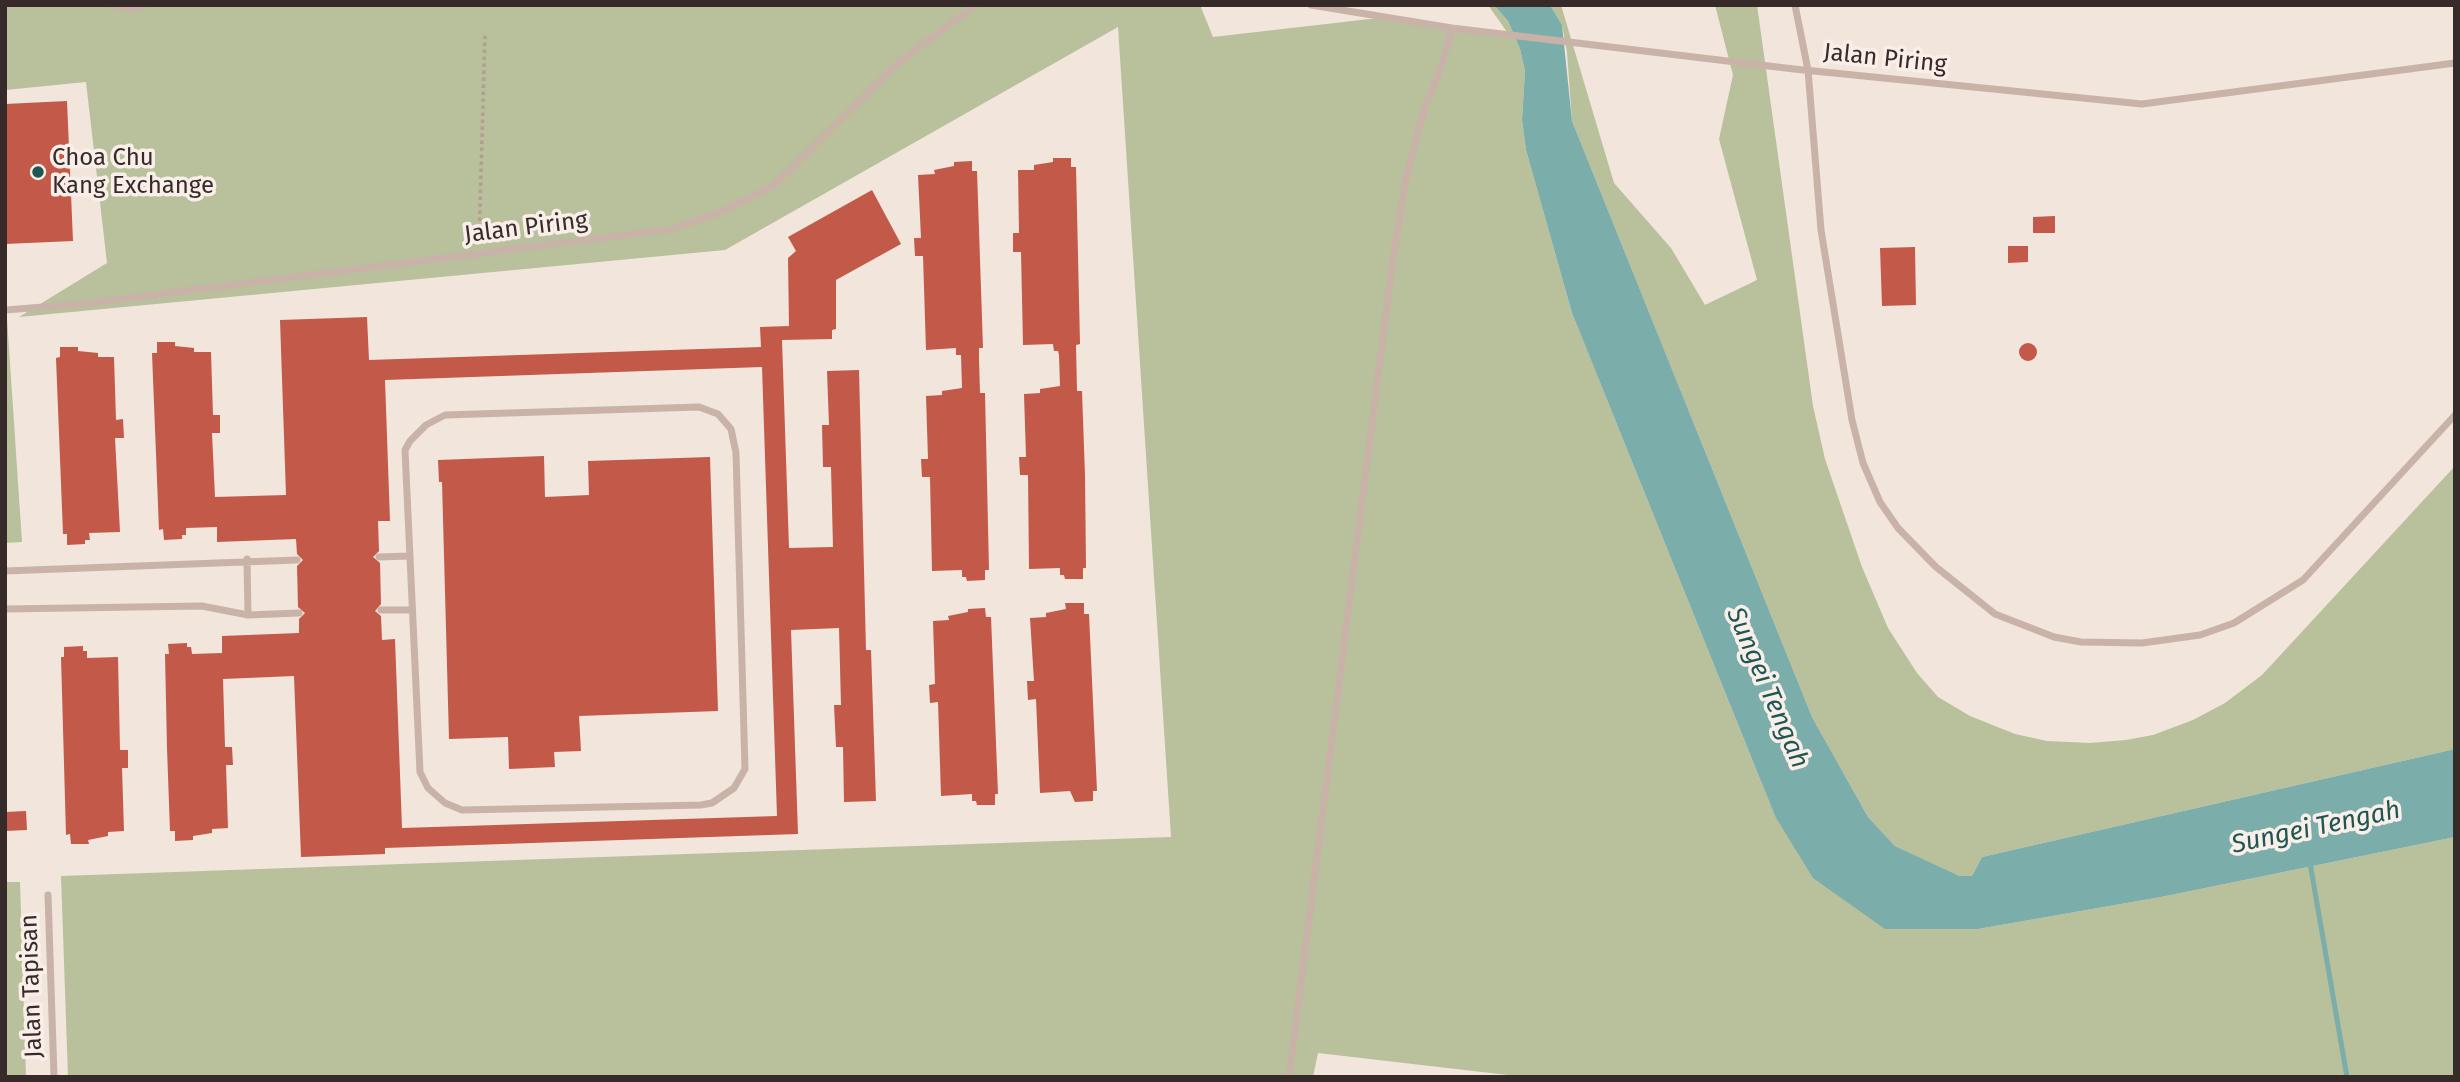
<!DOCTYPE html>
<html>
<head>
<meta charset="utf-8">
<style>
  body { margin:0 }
  #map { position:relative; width:2460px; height:1082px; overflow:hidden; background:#f1e5dc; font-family:"Fira Sans",sans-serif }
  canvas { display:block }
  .frame { position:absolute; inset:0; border:7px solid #362b28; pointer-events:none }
</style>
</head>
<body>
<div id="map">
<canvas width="2460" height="1082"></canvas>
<div class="frame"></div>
</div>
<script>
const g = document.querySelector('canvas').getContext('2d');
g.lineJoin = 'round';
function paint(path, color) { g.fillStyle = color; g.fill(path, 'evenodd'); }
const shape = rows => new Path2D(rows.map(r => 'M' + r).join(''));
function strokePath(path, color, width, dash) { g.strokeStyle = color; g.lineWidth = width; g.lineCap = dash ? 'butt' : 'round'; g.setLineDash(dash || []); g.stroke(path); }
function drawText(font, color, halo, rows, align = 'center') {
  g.font = font + ' "Fira Sans",sans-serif'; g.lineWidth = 7; g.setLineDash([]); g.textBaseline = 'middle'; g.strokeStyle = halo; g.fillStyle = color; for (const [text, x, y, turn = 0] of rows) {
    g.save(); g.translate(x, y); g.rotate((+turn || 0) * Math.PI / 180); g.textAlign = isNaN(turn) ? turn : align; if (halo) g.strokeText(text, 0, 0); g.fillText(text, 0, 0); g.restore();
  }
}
const green = shape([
  [5,5,1200,5,1213,37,1387,17,1507,32,1488,5,1494,5,1508,21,1520,49,1525,71,1522,120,1526,150,1572,313,1775,816,1978,929,2161,897,2455,837,2455,1077,1525,1077,1318,1053,1313,1077,68,1077,61,876,1171,837,1118,27,725,250,19,317,107,263,86,82,5,90],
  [1550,5,1561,5,1614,183,1671,248,1705,305,1757,280,1719,139,1733,75,1715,5,1757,5,1813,406,1825,459,1862,567,1888,628,1917,673,1938,697,1970,716,2015,734,2047,741,2090,743,2126,740,2153,735,2193,720,2225,703,2262,675,2455,466,2455,749,1982,857,1972,876,1959,877,1895,846,1868,817,1812,717,1572,121,1567,52,1562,25],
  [7,318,22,542,5,543,5,319],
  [5,882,20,882,26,1077,5,1077]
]);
const water = shape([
  [1494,5,1550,5,1562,25,1572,121,1812,717,1868,817,1895,846,1959,876,1972,876,1982,857,2455,749,2455,837,2161,897,1978,929,1885,929,1813,878,1775,816,1572,313,1526,150,1522,120,1525,71,1520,49,1508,21]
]);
const stream = shape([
  [2310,863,2347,1077]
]);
const building = shape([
  [67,101,73,241,5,244,5,104],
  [1053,158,1071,158,1071,167,1076,167,1080,344,1076,345,1077,391,1082,391,1085,475,1086,568,1083,568,1083,579,1065,579,1064,575,1060,575,1060,568,1029,569,1028,475,1020,475,1019,457,1026,457,1024,394,1040,393,1040,389,1060,386,1059,355,1058,351,1054,351,1053,344,1023,345,1021,252,1013,252,1013,233,1019,233,1018,170,1034,170,1034,165,1053,162],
  [972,161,972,171,977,171,983,348,979,348,979,359,980,393,985,393,989,570,985,570,985,580,967,581,966,577,962,577,962,570,932,571,930,477,922,477,921,459,928,459,926,396,942,395,942,391,962,388,961,355,956,355,956,348,926,350,923,256,915,256,914,238,921,238,918,175,935,174,934,170,954,166,954,162],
  [872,190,901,244,836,280,836,329,832,330,832,339,782,340,789,548,833,547,831,467,823,467,822,425,829,425,827,371,859,370,866,650,871,650,876,801,844,802,843,747,836,747,834,705,841,705,839,628,791,630,798,834,385,848,385,854,301,857,294,676,223,679,225,747,232,747,233,765,226,765,228,828,212,829,212,833,193,836,193,840,175,841,175,831,170,831,167,748,165,654,169,654,168,644,187,643,187,647,191,647,192,654,222,653,222,636,299,633,299,619,305,613,298,607,297,566,303,560,297,554,296,539,217,542,217,527,186,528,186,535,182,535,182,539,164,540,163,529,159,530,152,353,157,353,157,342,175,342,175,346,194,348,194,352,211,352,213,415,220,415,220,433,212,433,215,497,286,495,280,320,367,317,369,360,761,347,760,327,789,326,788,258,796,251,788,237],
  [762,367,777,816,402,828,395,639,382,640,381,616,375,611,381,604,380,563,373,557,379,551,378,521,390,521,385,380],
  [2055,216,2055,233,2033,233,2033,217],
  [2008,246,2028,246,2028,262,2008,263],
  [1915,247,1916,305,1882,306,1880,248],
  '2019 352a9 9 0 1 1 18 0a9 9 0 1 1-18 0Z',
  [60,347,78,347,78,351,98,353,98,357,114,357,116,420,123,419,124,438,115,438,120,532,89,533,90,540,85,540,85,544,67,545,67,534,63,534,56,358,60,357],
  [544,456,545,497,589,495,588,461,710,457,718,711,579,716,581,751,554,752,555,767,509,769,508,737,449,739,442,482,439,482,438,460],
  [1065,603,1084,603,1084,614,1089,614,1097,791,1093,791,1093,801,1075,802,1070,791,1040,793,1036,699,1028,700,1027,681,1034,681,1030,618,1046,617,1046,613,1066,609],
  [985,608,986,617,991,617,998,794,995,794,995,805,977,805,976,801,972,801,972,794,941,796,938,702,930,703,929,685,935,684,933,621,949,620,948,616,968,612,968,609],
  [83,646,83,651,87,651,87,658,118,657,120,750,128,750,128,768,122,768,124,831,108,832,108,836,88,840,89,844,71,844,70,834,66,835,61,657,64,657,64,647],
  [26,811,27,830,5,831,5,812]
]);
const path = shape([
  [479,242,485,34]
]);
const service = shape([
  [113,5,133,9,144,5],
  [1311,5,1452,28,1794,69,2142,104,2455,63],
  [1795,5,1808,70,1821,230,1852,420,1863,463,1880,502,1898,528,1936,567,1995,614,2054,637,2081,642,2142,643,2200,635,2234,623,2303,580,2455,415],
  [5,310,82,304,672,229,723,211,773,186,899,62,976,5],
  [699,407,718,414,731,429,736,453,745,769,734,788,712,803,701,805,462,810,445,803,428,788,420,772,405,450,410,441,426,425,445,415,699,407],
  [379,557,409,556],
  [247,559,248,615],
  [5,571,297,560],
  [5,609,202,606,248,615,299,613],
  [381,610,412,610],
  [48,895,54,1077],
  [1289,1077,1393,258,1406,177,1424,110,1441,67,1452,28]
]);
const markers = [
  [38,172,7,"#1f5653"]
];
const streetNames = [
  ["Jalan Piring",1885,59,6],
  ["Jalan Piring",526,228,-7],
  ["Jalan Tapisan",32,986,-92]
];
const poiNames = [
  ["Choa Chu",52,158],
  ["Kang Exchange",52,186]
];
const waterNames = [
  ["Sungei Tengah",1767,688,67],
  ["Sungei Tengah",2316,828,-12]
];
paint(green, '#b8c09c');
paint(water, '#7badaa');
strokePath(stream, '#7badaa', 5);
paint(building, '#c25949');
strokePath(path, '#b49d92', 3.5, [3.5, 3.5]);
strokePath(service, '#c9b3a8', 7);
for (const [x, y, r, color] of markers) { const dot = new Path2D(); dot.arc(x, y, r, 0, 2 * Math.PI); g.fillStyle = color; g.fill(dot); strokePath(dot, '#f9efe8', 2.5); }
drawText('24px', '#362b28', '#f9efe8', streetNames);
drawText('24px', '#362b28', '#f9efe8', poiNames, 'left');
drawText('italic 26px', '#1f5653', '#f9efe8', waterNames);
</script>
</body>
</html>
